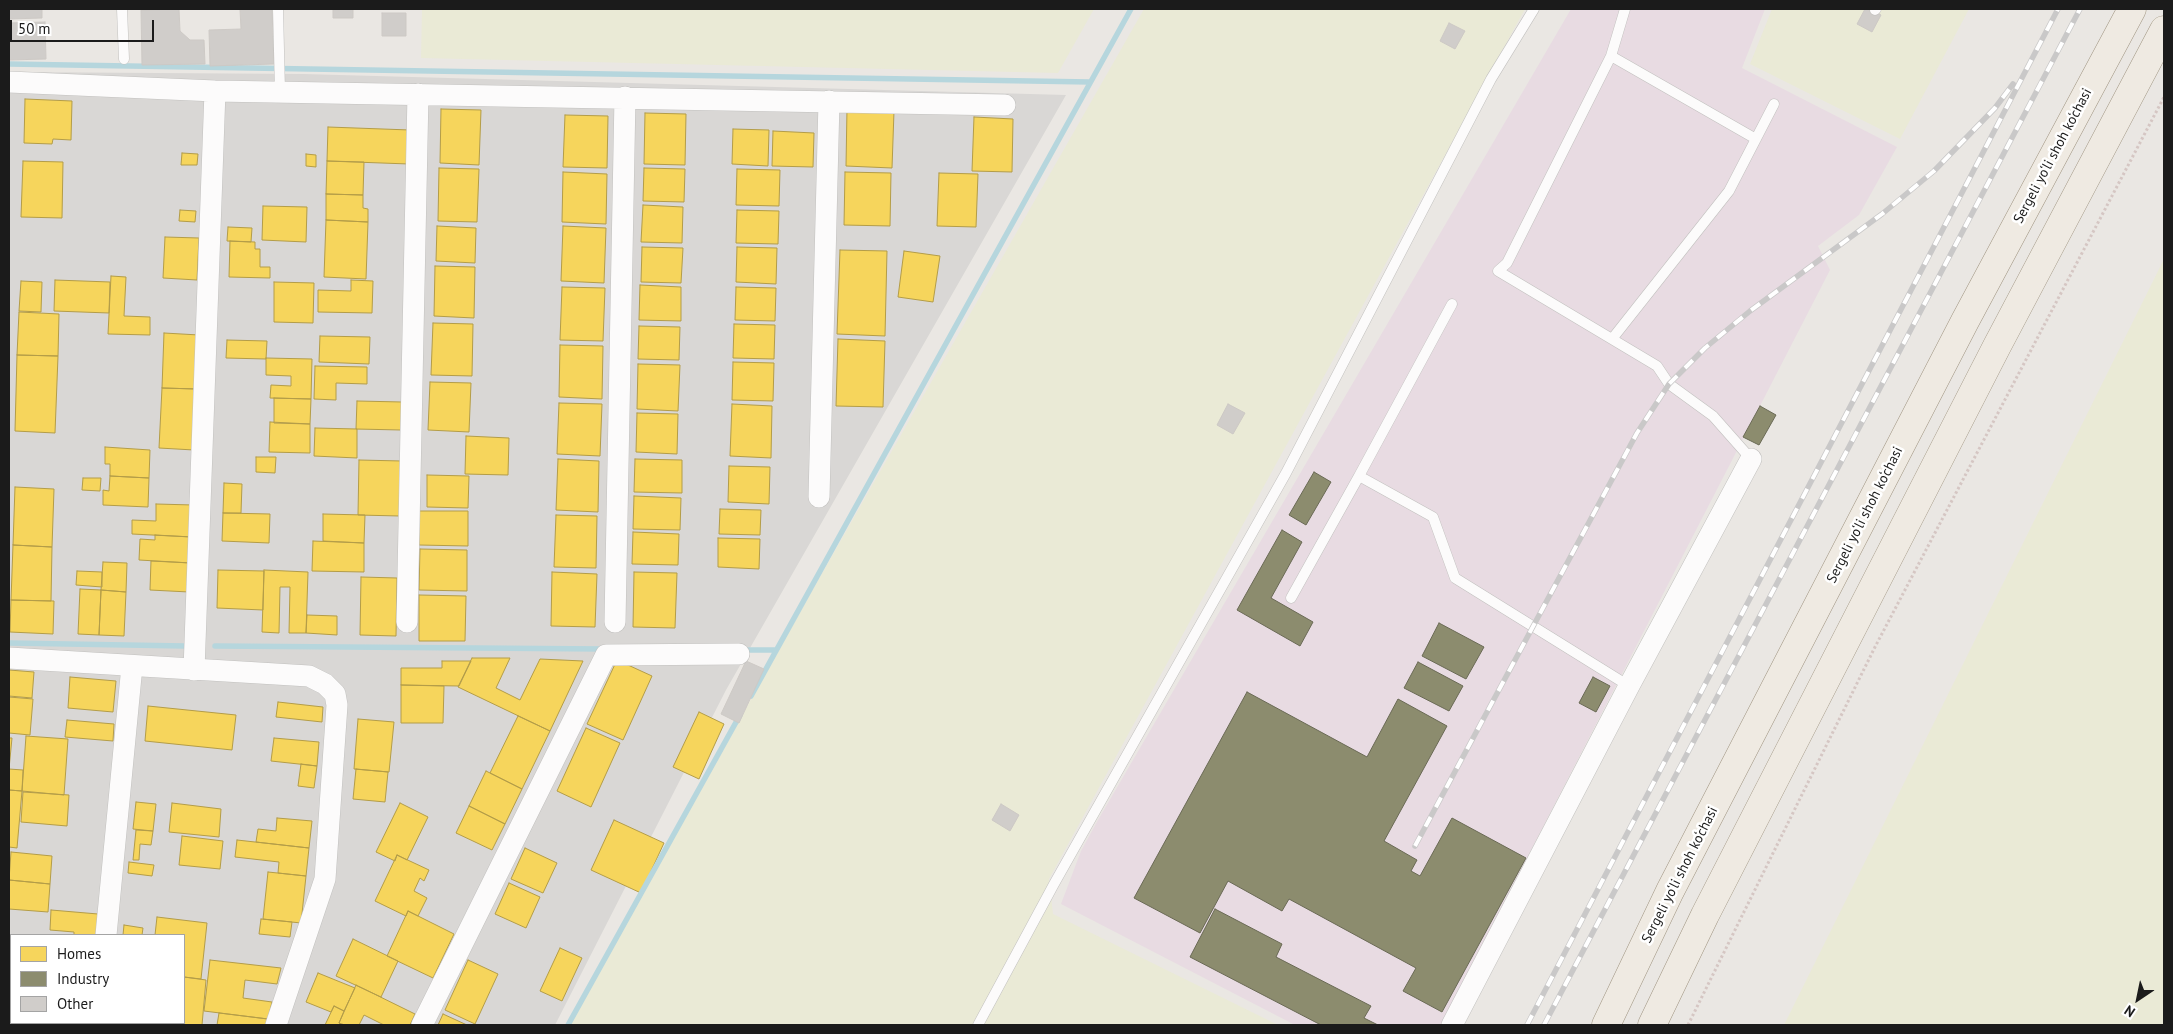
<!DOCTYPE html>
<html>
<head>
<meta charset="utf-8">
<style>
  body { margin:0 }
  #map { position:relative; width:2173px; height:1034px; overflow:hidden; background:#eae7e3; font-family:"PT Sans",sans-serif }
  canvas { display:block }
  .frame { position:absolute; inset:0; border:10px solid #1b1b1b; pointer-events:none }
  .legend { position:absolute; left:10px; top:934px; width:175px; height:90px; box-sizing:border-box; background:#fff; border:1px solid #a4a4a4; margin:0; padding:6px 9px; list-style:none; font-size:15px; color:#1b1b1b }
  .legend li { display:flex; align-items:center; gap:10px; height:25px }
  .legend b { width:25px; border:1px solid #a4a4a4 }
  .north { position:absolute; left:2113px; top:974px; width:50px; height:50px; -webkit-text-stroke:4px #fff; paint-order:stroke; rotate:214deg; font-size:14px; font-weight:700; line-height:20px; text-align:center; color:#1b1b1b }
  .north::after { content:''; display:block; margin:auto; width:18px; height:22px; background:#1b1b1b; clip-path:polygon(50% 0,100% 100%,50% 72%,0 100%) }
  .scale { position:absolute; left:10px; top:20px; width:144px; height:22px; box-sizing:border-box; border:2px solid #1b1b1b; border-top:0; padding-left:6px; font-size:15px; line-height:18px; white-space:nowrap; color:#1b1b1b; -webkit-text-stroke:4px #fff; paint-order:stroke }
</style>
</head>
<body>
<div id="map">
<canvas width="2173" height="1034"></canvas>
<div class="frame"></div>
<ul class="legend">
<li><b style="height:14px;background:#f6d55c"></b>Homes</li>
<li><b style="height:14px;background:#8c8c6e"></b>Industry</li>
<li><b style="height:14px;background:#d0cdca"></b>Other</li>
</ul>
<div class="north">N</div>
<div class="scale">50 m</div>
</div>
<script>
const g = document.querySelector('canvas').getContext('2d');
g.lineJoin = 'round';
function paint(path, color) { g.fillStyle = color; g.fill(path, 'evenodd'); }
const shape = rows => new Path2D(rows.map(r => 'M' + r).join(''));
function strokePath(path, color, width, dash) { g.strokeStyle = color; g.lineWidth = width; g.lineCap = dash ? 'butt' : 'round'; g.setLineDash(dash || []); g.stroke(path); }
function drawText(font, color, halo, rows, align = 'center') {
  g.font = font + ' "PT Sans",sans-serif'; g.lineWidth = 5; g.setLineDash([]); g.textBaseline = 'middle'; g.strokeStyle = halo; g.fillStyle = color; for (const [text, x, y, turn = 0] of rows) {
    g.save(); g.translate(x, y); g.rotate((+turn || 0) * Math.PI / 180); g.textAlign = isNaN(turn) ? turn : align; if (halo) g.strokeText(text, 0, 0); g.fillText(text, 0, 0); g.restore();
  }
}
const residential = shape([
  [9,72,303,74,1066,95,726,690,555,1025,9,1025],
  [11,935,184,935,184,1023,11,1023]
]);
const industrial = shape([
  [1571,9,1765,9,1742,68,1897,147,1859,215,1818,246,1830,270,1441,1025,1295,1025,1061,904,1081,851,1098,820]
]);
const farmland = shape([
  [422,9,1094,9,1058,73,421,58],
  [1144,9,1525,9,1049,879,1053,914,1278,1025,569,1025,784,640],
  [1772,9,1969,9,1900,139,1750,64],
  [2164,259,2164,1025,1784,1025]
]);
const homes = shape([
  [25,99,72,101,71,140,53,139,52,144,24,143,25,99],
  [441,109,481,110,479,165,440,163,441,109],
  [847,109,894,111,892,168,846,166,847,109],
  [645,113,686,114,685,165,644,164,645,113],
  [565,115,608,116,607,168,563,167,565,115],
  [974,117,1013,119,1012,172,972,171,974,117],
  [328,127,410,130,409,164,327,161,328,127],
  [733,129,769,130,768,166,732,164,733,129],
  [773,131,814,133,813,167,772,166,773,131],
  [182,153,198,154,197,165,181,165,182,153],
  [306,154,316,155,316,167,306,166,306,154],
  [23,161,63,162,62,218,21,217,23,161],
  [327,161,364,162,363,195,326,194,327,161],
  [439,168,479,169,477,222,438,221,439,168],
  [644,168,685,169,684,202,643,201,644,168],
  [737,169,780,170,779,206,736,205,737,169],
  [563,172,607,174,606,224,562,222,563,172],
  [845,172,891,173,890,226,844,225,845,172],
  [939,173,978,174,976,227,937,226,939,173],
  [326,194,363,195,363,208,368,209,368,222,326,220,326,194],
  [643,205,683,207,682,243,641,242,643,205],
  [263,206,307,207,306,242,262,240,263,206],
  [180,210,196,211,195,222,179,221,180,210],
  [737,210,779,211,778,244,736,243,737,210],
  [326,220,368,222,366,279,324,277,326,220],
  [437,226,476,228,475,263,436,261,437,226],
  [563,226,606,228,604,283,561,281,563,226],
  [228,227,252,228,251,242,227,241,228,227],
  [165,237,199,238,197,280,163,278,165,237],
  [230,241,255,242,255,249,260,249,260,267,270,267,270,278,229,277,230,241],
  [642,247,683,248,681,283,641,282,642,247],
  [737,247,777,248,776,284,736,282,737,247],
  [840,250,887,251,885,336,837,334,840,250],
  [904,251,940,256,933,302,898,297,904,251],
  [435,266,475,267,474,318,434,316,435,266],
  [111,276,126,277,124,316,150,317,150,335,108,334,111,276],
  [55,280,110,282,109,313,54,311,55,280],
  [351,280,373,281,372,313,318,312,318,290,351,291,351,280],
  [21,281,42,282,41,312,19,311,21,281],
  [274,282,314,283,313,323,274,322,274,282],
  [640,285,681,287,681,321,639,320,640,285],
  [562,287,605,288,603,341,560,340,562,287],
  [736,287,776,288,775,321,735,320,736,287],
  [19,312,59,314,58,356,17,355,19,312],
  [433,323,473,324,472,376,431,375,433,323],
  [734,324,775,325,774,359,733,358,734,324],
  [639,326,680,327,679,360,638,359,639,326],
  [164,333,199,335,197,389,162,388,164,333],
  [320,336,370,337,369,364,319,362,320,336],
  [838,339,885,341,883,407,836,406,838,339],
  [227,340,267,341,266,359,226,358,227,340],
  [560,345,603,346,602,399,559,397,560,345],
  [17,355,58,356,55,433,15,431,17,355],
  [266,358,312,359,311,399,270,398,271,385,291,386,291,376,266,375,266,358],
  [733,362,774,363,773,401,732,400,733,362],
  [638,364,680,365,678,411,637,409,638,364],
  [315,366,367,367,367,384,336,383,336,400,314,399,315,366],
  [430,382,471,383,469,432,428,430,430,382],
  [162,388,197,389,194,450,159,448,162,388],
  [274,398,311,399,310,424,274,423,274,398],
  [357,401,402,402,401,430,356,429,357,401],
  [559,403,602,404,600,456,557,454,559,403],
  [732,404,772,406,771,458,730,456,732,404],
  [637,413,678,414,677,454,636,452,637,413],
  [270,422,310,424,310,453,269,452,270,422],
  [315,428,357,429,357,458,314,456,315,428],
  [466,436,509,438,508,475,465,474,466,436],
  [105,447,150,450,149,478,110,476,110,464,105,464,105,447],
  [256,457,276,457,275,473,256,472,256,457],
  [558,459,599,461,598,512,556,510,558,459],
  [635,459,682,460,682,493,634,492,635,459],
  [359,460,402,461,400,516,358,515,359,460],
  [729,466,770,467,769,504,728,502,729,466],
  [427,475,469,476,468,508,427,507,427,475],
  [110,476,149,478,148,507,103,505,103,490,109,491,110,476],
  [83,478,101,478,100,491,82,490,83,478],
  [224,483,242,484,241,513,223,513,224,483],
  [15,487,54,489,52,547,13,545,15,487],
  [634,496,681,498,680,530,633,529,634,496],
  [156,504,193,505,192,537,132,534,132,520,156,521,156,504],
  [720,509,761,510,760,535,719,534,720,509],
  [419,511,468,511,468,546,419,545,419,511],
  [223,513,270,514,269,543,222,541,223,513],
  [323,514,365,515,364,543,323,541,323,514],
  [556,515,597,516,596,568,554,567,556,515],
  [633,532,679,534,678,565,632,564,633,532],
  [155,535,192,537,191,563,139,560,140,539,155,540,155,535],
  [718,538,760,539,759,569,718,567,718,538],
  [313,541,364,543,364,572,312,571,313,541],
  [13,545,52,547,51,601,11,600,13,545],
  [420,549,467,550,467,591,419,590,420,549],
  [151,561,191,563,189,592,150,590,151,561],
  [103,562,127,563,126,592,101,590,103,562],
  [218,570,264,571,263,610,217,608,218,570],
  [264,570,308,572,306,633,289,633,290,587,280,587,279,633,262,632,264,570],
  [77,571,102,572,102,587,76,585,77,571],
  [552,572,597,574,595,627,551,626,552,572],
  [634,572,677,573,675,628,633,627,634,572],
  [361,577,397,578,396,636,360,635,361,577],
  [80,589,101,590,99,635,78,634,80,589],
  [101,590,126,592,124,636,99,635,101,590],
  [419,595,466,596,465,641,419,641,419,595],
  [11,600,54,601,53,634,10,632,11,600],
  [307,615,337,616,337,635,306,633,307,615],
  [472,658,510,658,496,688,520,700,540,659,583,661,550,731,458,687,472,658],
  [617,660,652,676,623,740,587,724,617,660],
  [442,661,471,661,459,686,401,685,401,668,442,668,442,661],
  [9,670,34,672,32,698,9,696,9,670],
  [70,677,116,681,113,712,68,708,70,677],
  [401,685,444,686,443,723,401,723,401,685],
  [9,697,33,699,30,735,9,733,9,697],
  [278,702,323,707,322,722,276,717,278,702],
  [148,706,236,715,232,750,145,741,148,706],
  [699,712,724,724,699,779,673,767,699,712],
  [518,716,550,731,522,789,490,773,518,716],
  [358,719,394,722,389,772,354,769,358,719],
  [67,720,114,724,113,741,65,737,67,720],
  [586,728,620,743,591,807,557,791,586,728],
  [26,736,68,739,64,795,22,791,26,736],
  [9,738,12,738,9,769,23,770,22,791,9,790,9,738],
  [274,738,319,742,317,766,271,761,274,738],
  [301,764,317,766,314,788,298,786,301,764],
  [356,769,388,772,385,802,353,799,356,769],
  [486,771,522,789,505,824,469,806,486,771],
  [9,790,22,791,17,848,9,847,9,790],
  [23,792,69,795,67,826,21,822,23,792],
  [136,802,156,804,153,831,133,829,136,802],
  [172,803,221,809,219,837,169,832,172,803],
  [400,803,428,817,407,860,397,855,395,861,376,852,400,803],
  [469,806,505,824,492,850,456,833,469,806],
  [277,818,312,821,309,848,256,842,258,829,276,831,277,818],
  [614,820,664,843,641,893,591,870,614,820],
  [136,830,153,831,151,845,140,844,139,860,133,860,136,830],
  [182,836,223,841,220,869,179,865,182,836],
  [237,840,309,848,306,876,278,873,279,862,235,857,237,840],
  [525,848,557,863,543,893,511,879,525,848],
  [11,852,52,856,50,884,9,880,11,852],
  [397,855,429,870,424,881,420,878,414,891,427,898,418,916,408,911,406,916,375,901,397,855],
  [129,862,154,865,152,876,128,873,129,862],
  [268,872,306,876,301,923,263,919,268,872],
  [9,880,50,884,48,912,9,909,9,880],
  [509,883,540,897,526,928,495,914,509,883],
  [51,910,98,914,96,935,74,935,74,932,50,930,51,910],
  [408,911,454,934,433,978,387,956,408,911],
  [157,917,207,923,201,979,184,977,184,935,155,935,157,917],
  [261,919,292,922,290,937,259,934,261,919],
  [124,925,143,928,142,935,123,935,124,925],
  [353,939,398,961,381,997,336,976,353,939],
  [560,948,582,958,562,1001,540,991,560,948],
  [210,960,281,968,277,984,245,980,243,998,272,1002,268,1019,204,1011,210,960],
  [468,960,498,974,475,1024,445,1010,468,960],
  [9,964,11,964,11,993,9,993,9,964],
  [318,973,355,988,344,1011,334,1006,331,1012,306,1002,318,973],
  [184,977,206,980,202,1025,161,1025,161,1023,184,1023,184,977],
  [356,985,415,1014,410,1025,384,1025,364,1015,359,1025,345,1025,339,1023,356,985],
  [9,993,11,993,11,1023,50,1023,50,1025,9,1024,9,993],
  [334,1006,344,1011,339,1023,341,1025,325,1025,334,1006],
  [219,1013,268,1019,268,1025,217,1025,219,1013],
  [443,1014,467,1025,438,1025,443,1014]
]);
const industry = shape([
  [1760,406,1776,415,1759,445,1743,437,1760,406],
  [1314,472,1331,482,1306,525,1289,515,1314,472],
  [1282,530,1302,542,1271,598,1313,622,1300,646,1237,610,1282,530],
  [1439,623,1484,647,1466,679,1422,656,1439,623],
  [1418,662,1463,686,1449,711,1404,688,1418,662],
  [1593,677,1610,686,1596,712,1579,703,1593,677],
  [1247,692,1367,757,1398,699,1447,726,1384,841,1417,860,1411,871,1420,876,1452,818,1526,858,1442,1012,1403,991,1416,968,1289,899,1282,911,1228,881,1200,933,1134,898,1247,692],
  [1215,909,1282,944,1276,957,1371,1006,1364,1018,1378,1025,1321,1025,1190,957,1215,909]
]);
const stream = shape([
  [9,64,1090,82],
  [9,643,185,646],
  [215,646,604,649],
  [741,650,776,650],
  [751,696,1131,9],
  [568,1025,740,715]
]);
const building = shape([
  [9,9,42,9,42,18,9,19,9,9],
  [179,9,180,31,190,40,204,40,205,64,142,65,141,10,179,9],
  [240,9,272,9,274,64,210,66,209,30,241,29,240,9],
  [333,9,353,9,353,18,333,18,333,9],
  [1865,9,1870,9,1881,15,1872,32,1857,24,1865,9],
  [382,13,406,13,406,36,382,36,382,13],
  [45,22,46,59,9,60,9,23,45,22],
  [1449,23,1465,31,1455,49,1440,41,1449,23],
  [1228,404,1245,413,1233,434,1217,425,1228,404],
  [746,661,764,669,739,723,721,714,746,661],
  [1001,804,1019,815,1010,831,992,820,1001,804]
]);
const path = shape([
  [1688,1025,1875,647,2164,97]
]);
const lane = shape([
  [122,9,124,59],
  [278,9,280,92],
  [1625,9,1611,56,1507,263,1498,271,1657,366,1669,384,1713,416,1751,459],
  [1875,10,1876,9],
  [1611,56,1756,139],
  [1452,304,1359,476,1433,517,1455,578,1629,686],
  [1612,339,1729,191,1774,104],
  [1291,598,1359,476],
  [978,1025,1054,884,1286,473,1491,79,1534,9]
]);
const street = shape([
  [9,82,215,91,1005,105],
  [819,497,829,101],
  [407,622,418,94],
  [615,622,625,97],
  [9,658,309,676,325,684,335,694,337,705,325,879,276,1025],
  [194,670,215,91],
  [106,935,132,666],
  [97,1025,97,1023],
  [422,1025,606,655,739,654],
  [1452,1025,1629,686,1751,459]
]);
const primary = shape([
  [1606,1025,1670,891,1965,321,2132,9],
  [1652,1025,1705,915,1997,346,2164,30]
]);
const rail = shape([
  [1415,846,1637,433,1669,384,1705,348,1750,311,1882,214,1934,171,1995,108,2013,84],
  [1527,1025,2058,9],
  [1544,1025,2080,9]
]);
const streetNames = [
  ["Sergeli yo‘li shoh ko‘chasi",2053,156,-62],
  ["Sergeli yo‘li shoh ko‘chasi",1865,515,-63],
  ["Sergeli yo‘li shoh ko‘chasi",1680,875,-63]
];
paint(residential, '#d9d7d5');
paint(industrial, '#e8dbe2');
paint(farmland, '#eaead6');
paint(homes, '#f6d55c');
strokePath(homes, '#b49d48', 1);
paint(industry, '#8c8c6e');
strokePath(industry, '#6a6a55', 1);
strokePath(stream, '#b6d6dd', 5.5);
paint(building, '#d0cdca');
strokePath(building, '#cdc9c5', 1);
strokePath(lane, '#c2c1bf', 11);
strokePath(street, '#c2c1bf', 22);
strokePath(primary, '#9f9481', 29);
strokePath(path, '#d5c6c3', 3, [2.5, 2.5]);
strokePath(lane, '#fcfbfb', 10);
strokePath(street, '#fcfbfb', 21);
strokePath(primary, '#efeae2', 28);
strokePath(rail, '#c9c8c8', 5.5);
strokePath(rail, '#fff', 4, [11]);
drawText('14px', '#1b1b1b', '#fff', streetNames);
</script>
</body>
</html>
